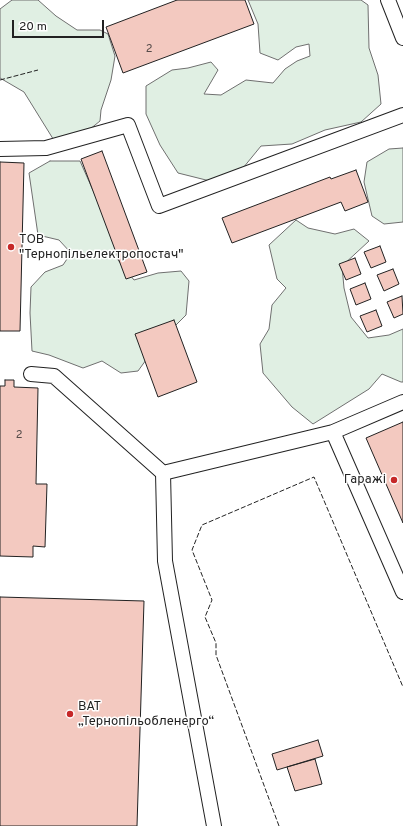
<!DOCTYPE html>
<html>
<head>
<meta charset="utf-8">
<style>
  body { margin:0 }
  #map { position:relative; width:403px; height:826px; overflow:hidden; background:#fff; font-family:Overpass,sans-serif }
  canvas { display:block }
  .scale { position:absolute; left:12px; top:20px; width:92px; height:18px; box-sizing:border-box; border:2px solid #222; border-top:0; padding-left:5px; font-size:12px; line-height:14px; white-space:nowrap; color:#222; -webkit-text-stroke:3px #fff; paint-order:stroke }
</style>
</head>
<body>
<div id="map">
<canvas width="403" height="826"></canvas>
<div class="scale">20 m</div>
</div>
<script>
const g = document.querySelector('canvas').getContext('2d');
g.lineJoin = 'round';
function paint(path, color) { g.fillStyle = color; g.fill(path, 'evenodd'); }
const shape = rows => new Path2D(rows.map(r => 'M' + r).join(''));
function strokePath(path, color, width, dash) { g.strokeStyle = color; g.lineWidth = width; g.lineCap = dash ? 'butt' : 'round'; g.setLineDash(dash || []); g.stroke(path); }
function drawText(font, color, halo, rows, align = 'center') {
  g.font = font + ' Overpass,sans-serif'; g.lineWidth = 3; g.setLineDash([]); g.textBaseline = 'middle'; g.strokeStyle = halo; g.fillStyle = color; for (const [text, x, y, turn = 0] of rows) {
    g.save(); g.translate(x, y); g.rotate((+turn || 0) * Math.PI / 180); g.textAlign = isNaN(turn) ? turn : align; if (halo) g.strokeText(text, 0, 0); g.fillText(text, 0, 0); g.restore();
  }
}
const green = shape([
  [12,0,38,0,56,16,77,30,100,30,108,34,115,56,111,80,101,110,100,121,79,138,55,142,24,92,0,78,0,9,12,0],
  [248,0,361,0,368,5,369,48,378,75,381,104,361,122,325,130,292,144,261,146,243,168,210,181,178,173,160,145,146,114,146,86,172,70,188,68,211,62,218,70,204,94,221,95,246,80,273,83,285,69,297,61,310,56,309,44,296,47,278,60,260,53,258,24,248,0],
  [403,148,403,222,384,224,372,216,364,182,367,162,389,149,403,148],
  [50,161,80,161,99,204,115,235,118,260,134,280,158,273,181,271,189,281,186,315,159,342,138,371,121,373,102,361,83,368,49,355,32,351,30,313,31,287,45,272,63,265,71,253,59,240,38,235,29,173,50,161],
  [296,220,308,228,335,234,354,229,369,241,342,266,344,288,351,317,368,338,389,335,403,329,403,382,401,382,382,374,369,389,313,424,292,407,263,373,260,344,269,329,272,305,286,288,277,279,269,245,296,220]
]);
const building = shape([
  [177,0,245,0,254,24,123,73,106,27,177,0],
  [102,151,147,272,126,279,81,159,102,151],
  [0,162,24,163,20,331,0,331,0,162],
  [356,170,368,202,345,211,341,202,232,243,222,218,330,177,331,179,356,170],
  [380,246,386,262,371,268,364,252,380,246],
  [355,258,361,274,346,280,339,264,355,258],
  [393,269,399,284,384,291,377,275,393,269],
  [365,283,371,299,356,305,350,289,365,283],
  [402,296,403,314,394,318,387,302,402,296],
  [376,310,382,326,367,332,360,316,376,310],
  [174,320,197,382,158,397,135,334,174,320],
  [5,380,14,380,14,387,38,388,36,484,47,484,45,547,33,546,33,557,0,556,0,386,5,386,5,380],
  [403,422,403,523,366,438,403,422],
  [0,597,144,601,137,826,0,826,0,597],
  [318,740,323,756,277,770,272,754,318,740],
  [315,759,322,784,295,791,287,767,315,759]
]);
const lane = shape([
  [388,0,403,38],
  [0,149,46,148,128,125,159,206,403,115],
  [31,374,54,376,163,473],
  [333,432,403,592],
  [214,826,165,561,163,473,333,432,403,402]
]);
const fence = shape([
  [0,80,38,70],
  [279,826,216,655,216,643,205,617,212,600,192,550,202,525,314,477,403,687]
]);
const markers = [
  [11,247,4,"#c62828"],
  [394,480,4,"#c62828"],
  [70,714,4,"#c62828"]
];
const numberNames = [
  ["2",149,50],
  ["2",19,436]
];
const poiNames = [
  ["ТОВ",19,240],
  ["\"Тернопільелектропостач\"",19,255],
  ["Гаражі",386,480,"right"],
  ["ВАТ",78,707],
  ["„Тернопільобленерго“",78,722]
];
paint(green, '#e0efe3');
strokePath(green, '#6f6f6f', 1);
paint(building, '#f3c9c0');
strokePath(building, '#222', 1);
strokePath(lane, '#222', 16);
strokePath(lane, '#fff', 14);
strokePath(fence, '#222', 1, [5, 2]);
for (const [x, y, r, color] of markers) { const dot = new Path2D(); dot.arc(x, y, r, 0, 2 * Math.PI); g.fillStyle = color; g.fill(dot); strokePath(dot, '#fff', 1.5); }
drawText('11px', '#564c4a', null, numberNames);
drawText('13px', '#222', '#fff', poiNames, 'left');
</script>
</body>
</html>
